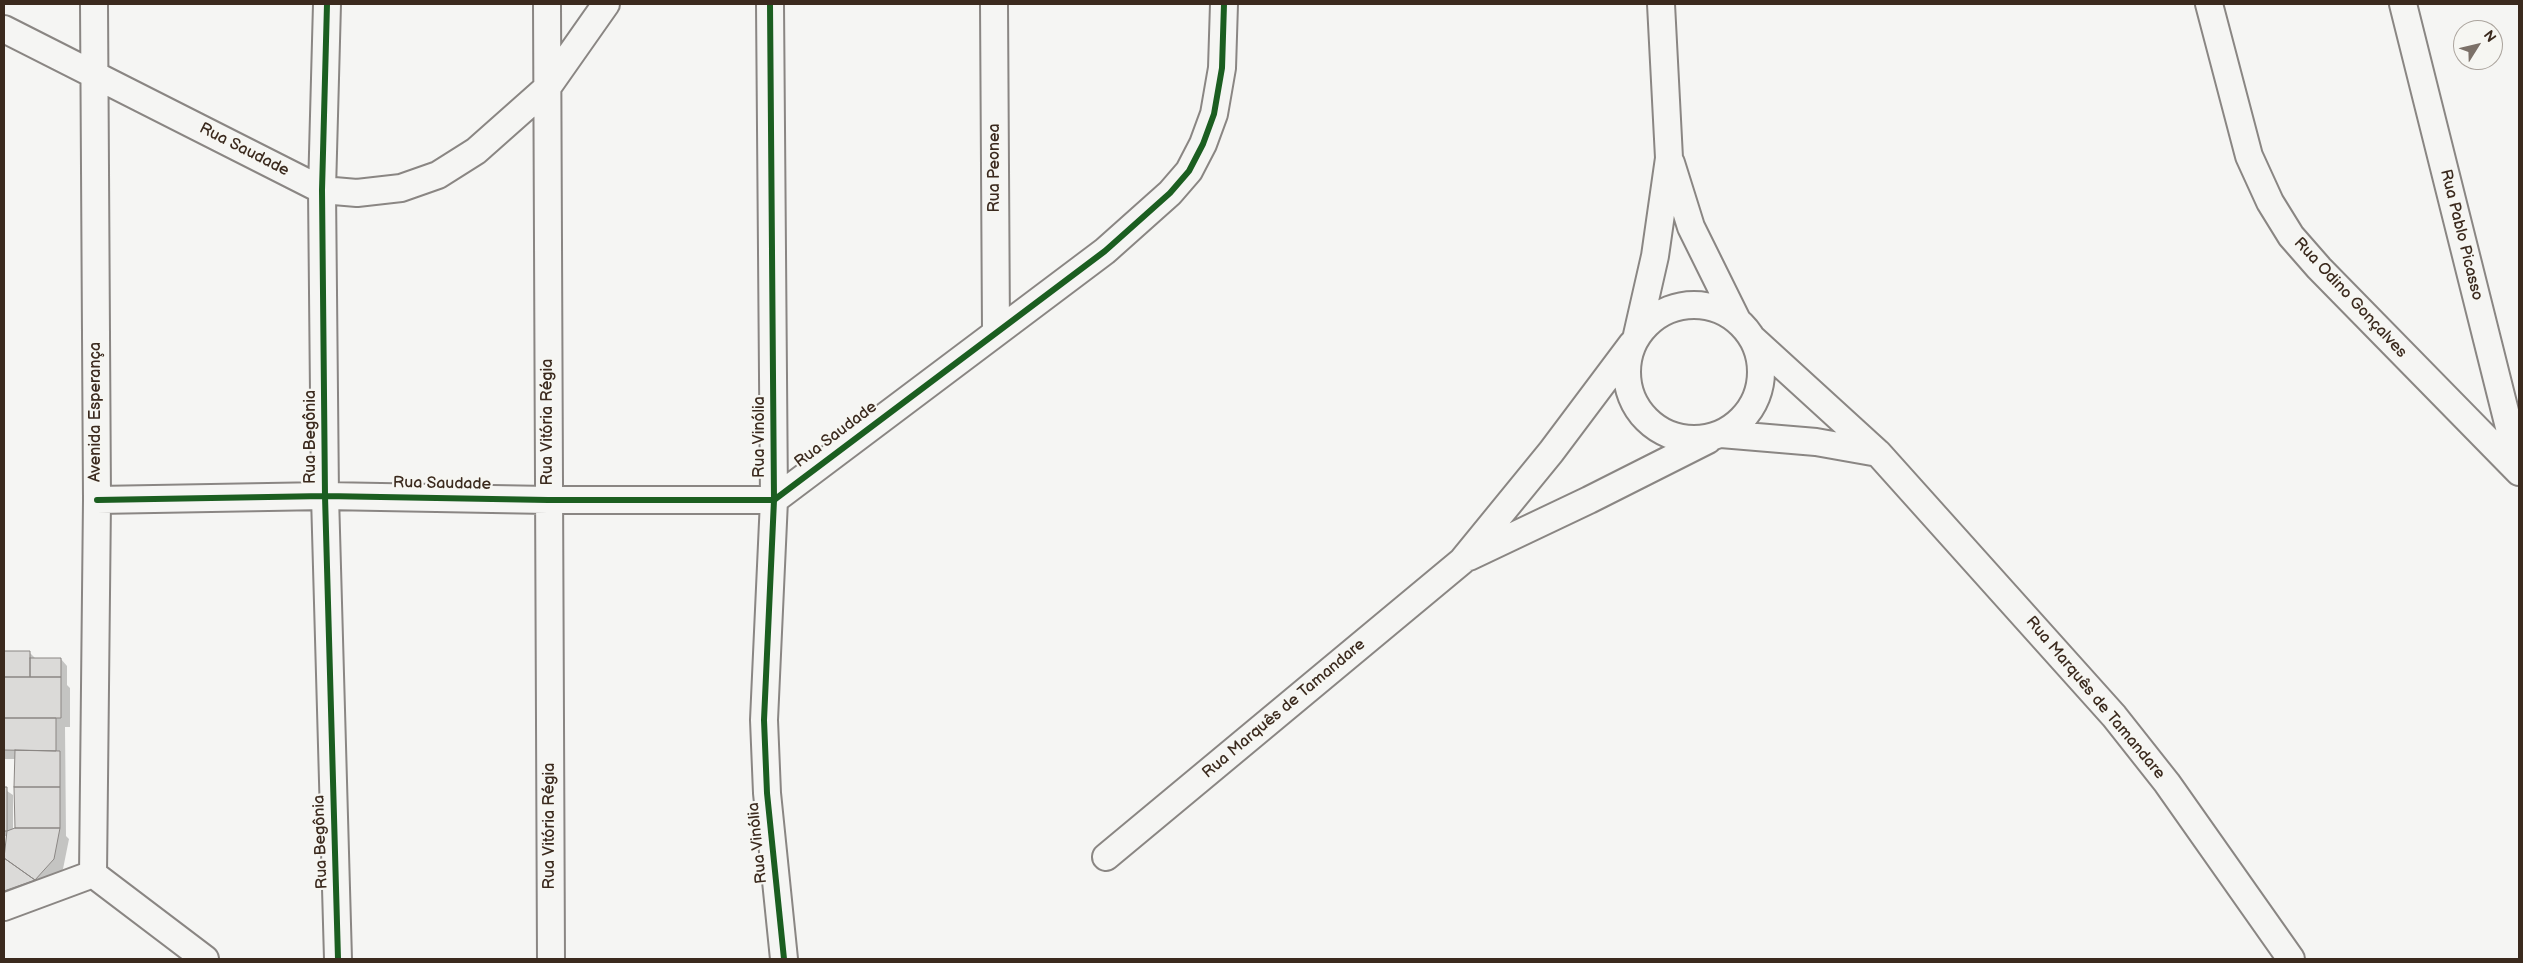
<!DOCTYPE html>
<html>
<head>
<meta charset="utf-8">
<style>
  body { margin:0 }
  #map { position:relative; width:2523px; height:963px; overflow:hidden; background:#f5f5f3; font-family:"Balsamiq Sans",sans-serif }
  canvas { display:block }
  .frame { position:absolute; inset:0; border:5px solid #3b2a1e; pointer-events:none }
  .north { position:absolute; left:2453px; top:20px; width:50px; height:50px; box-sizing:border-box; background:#f6f6f2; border:1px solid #aba49d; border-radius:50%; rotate:54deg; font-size:14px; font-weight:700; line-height:20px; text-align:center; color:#3b2a1e }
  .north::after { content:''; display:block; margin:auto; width:18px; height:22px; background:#7c7169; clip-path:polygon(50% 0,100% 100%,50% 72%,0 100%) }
</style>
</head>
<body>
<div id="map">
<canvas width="2523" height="963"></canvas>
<div class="frame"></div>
<div class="north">N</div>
</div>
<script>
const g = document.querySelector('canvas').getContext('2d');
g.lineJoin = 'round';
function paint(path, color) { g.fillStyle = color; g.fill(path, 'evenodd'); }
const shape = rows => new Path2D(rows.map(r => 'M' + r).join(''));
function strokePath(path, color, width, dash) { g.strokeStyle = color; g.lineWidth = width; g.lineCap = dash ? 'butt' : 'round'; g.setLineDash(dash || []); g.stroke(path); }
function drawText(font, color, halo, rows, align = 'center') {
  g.font = font + ' "Balsamiq Sans",sans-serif'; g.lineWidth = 4.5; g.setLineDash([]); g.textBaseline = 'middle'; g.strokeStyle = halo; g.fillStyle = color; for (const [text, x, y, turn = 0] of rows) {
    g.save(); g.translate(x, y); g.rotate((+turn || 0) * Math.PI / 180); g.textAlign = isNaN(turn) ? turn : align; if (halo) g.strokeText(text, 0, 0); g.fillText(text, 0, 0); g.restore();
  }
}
const shadow = shape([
  [4,652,30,653,36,659,61,659,67,666,67,685,70,688,70,727,65,727,66,836,69,839,63,869,44,889,4,904,4,851,7,836,4,836,4,789,13,795,13,830,16,829,16,759,4,759]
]);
const building = shape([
  [4,651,30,651,30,677,4,677,4,651],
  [30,658,61,658,61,677,30,677,30,658],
  [4,677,61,677,61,718,4,718,4,677],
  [4,718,56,718,56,751,4,750,4,718],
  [15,750,60,751,60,787,14,787,15,750],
  [4,787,7,787,7,831,4,831,4,787],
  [14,787,60,787,60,828,15,828,14,787],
  [15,828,60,828,54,859,35,880,4,858,7,831,15,828],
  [4,858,35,880,4,891,4,858]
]);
const minor = shape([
  [327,4,322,190,325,496,338,959],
  [547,4,551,959],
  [770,4,774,500,764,720,767,793,784,959],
  [994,4,996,331],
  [2209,4,2249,156,2270,202,2291,236,2319,268,2519,472],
  [2403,4,2519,467],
  [4,29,322,190,357,193,401,188,438,175,476,151,547,88,606,4],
  [1671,163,1691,227,1737,320],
  '1627 372a67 67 0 1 1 134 0a67 67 0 1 1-134 0Z',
  [1637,335,1655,256,1669,158,1661,4],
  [1752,338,1878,453,2114,716,2167,783,2291,959],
  [1721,434,1816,442,1878,453],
  [97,500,325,496,548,500,774,500,1105,251,1170,193,1189,171,1203,144,1214,114,1222,68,1224,4],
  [1469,557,1589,500,1708,440],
  [1106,857,1462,561,1551,452,1632,344],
  [93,874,97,500,94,4],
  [93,874,205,959],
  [4,907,93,874]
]);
const cycleway = shape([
  [327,4,322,190,325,496,338,959],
  [770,4,774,500,764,720,767,793,784,959],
  [97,500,325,496,548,500,774,500,1105,251,1170,193,1189,171,1203,144,1214,114,1222,68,1224,4]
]);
const streetNames = [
  ["Rua Saudade",244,150,27],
  ["Rua Peonea",995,168,-90],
  ["Rua Pablo Picasso",2461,235,76],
  ["Rua Odino Gonçalves",2350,298,47],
  ["Avenida Esperança",96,412,-90],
  ["Rua Vitória Régia",548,422,-90],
  ["Rua Saudade",836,435,-37],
  ["Rua Begônia",311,437,-90],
  ["Rua Vinólia",760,437,-90],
  ["Rua Saudade",442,484,1],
  ["Rua Marquês de Tamandare",2095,698,50],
  ["Rua Marquês de Tamandare",1284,709,-40],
  ["Rua Vitória Régia",550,826,-90],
  ["Rua Begônia",321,842,-92],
  ["Rua Vinólia",758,843,-96]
];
paint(shadow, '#0003');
paint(building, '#dbdad8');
strokePath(building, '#8a8683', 1);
strokePath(minor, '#8a8683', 30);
strokePath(minor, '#f5f5f3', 26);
strokePath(cycleway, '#1b5e20', 6);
drawText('16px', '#3b2a1e', '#f6f6f2', streetNames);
</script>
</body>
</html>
